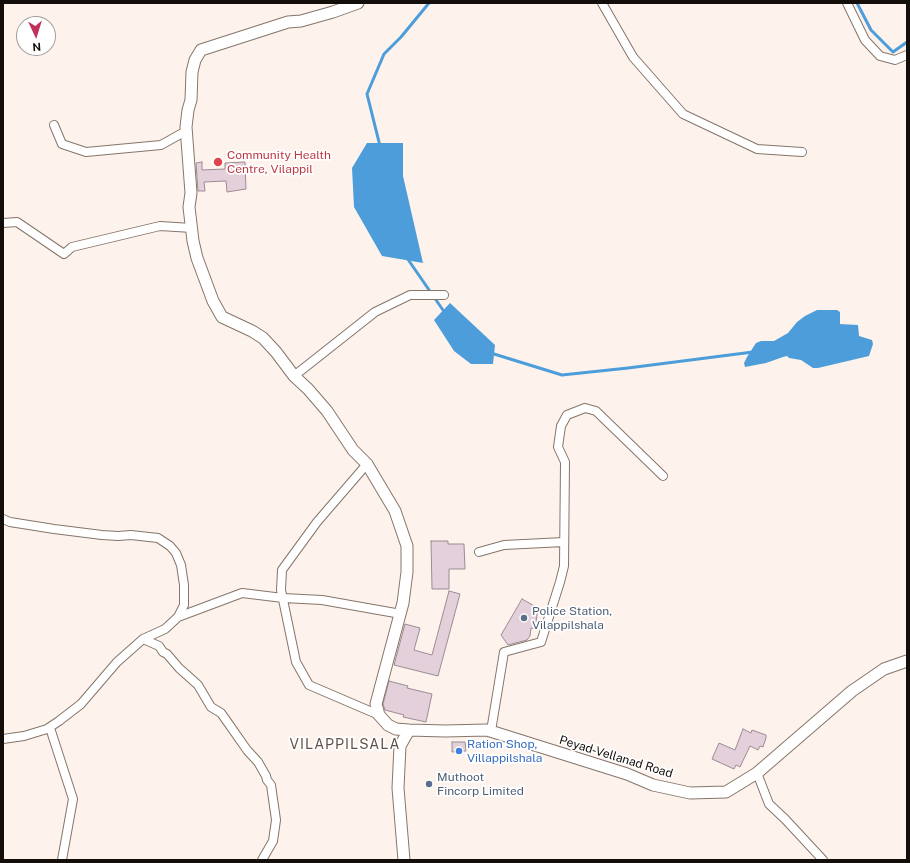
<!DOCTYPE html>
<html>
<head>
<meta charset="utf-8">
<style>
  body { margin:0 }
  #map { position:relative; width:910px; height:863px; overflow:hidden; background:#fef3ec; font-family:"Public Sans",sans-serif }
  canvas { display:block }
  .frame { position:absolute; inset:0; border:4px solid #140e0a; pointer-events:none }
  .north { position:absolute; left:16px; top:16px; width:40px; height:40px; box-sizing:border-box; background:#fff; border:1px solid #a19f9d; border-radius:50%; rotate:176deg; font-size:11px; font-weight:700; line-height:16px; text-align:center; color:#140e0a }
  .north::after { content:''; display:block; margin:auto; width:14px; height:18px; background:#c0325b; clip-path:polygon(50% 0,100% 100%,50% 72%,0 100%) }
</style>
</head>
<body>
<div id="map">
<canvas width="910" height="863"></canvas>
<div class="frame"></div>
<div class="north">N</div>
</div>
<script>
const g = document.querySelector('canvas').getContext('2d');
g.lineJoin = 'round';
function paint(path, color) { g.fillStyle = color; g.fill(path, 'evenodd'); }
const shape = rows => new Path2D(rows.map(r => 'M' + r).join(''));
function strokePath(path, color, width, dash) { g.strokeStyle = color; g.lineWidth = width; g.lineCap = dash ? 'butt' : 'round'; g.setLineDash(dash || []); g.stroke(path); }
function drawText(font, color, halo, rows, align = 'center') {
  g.font = font + ' "Public Sans",sans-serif'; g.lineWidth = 3.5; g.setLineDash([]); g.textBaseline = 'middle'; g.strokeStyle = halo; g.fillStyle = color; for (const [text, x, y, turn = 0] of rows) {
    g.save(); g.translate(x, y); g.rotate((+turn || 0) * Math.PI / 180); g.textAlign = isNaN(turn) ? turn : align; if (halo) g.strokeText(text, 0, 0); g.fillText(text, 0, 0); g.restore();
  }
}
const water = shape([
  [367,143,403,143,403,176,423,263,382,256,354,207,352,168],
  [450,303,495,345,493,364,471,364,454,351,434,320],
  [817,310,837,310,840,312,840,324,858,325,859,336,872,340,873,344,869,356,818,368,813,368,801,360,789,358,787,356,783,357,766,363,745,367,744,363,747,357,756,343,761,341,774,341,788,333,797,322,805,316]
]);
const stream = shape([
  [857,3,871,30,893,52,907,42],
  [380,146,367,94,384,54,401,37,429,3],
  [407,258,445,313],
  [492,352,494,354,562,375,628,368,753,352]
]);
const building = shape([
  [202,162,202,170,225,169,225,163,245,162,246,189,227,192,226,181,204,182,205,191,198,191,196,163,202,162],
  [431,541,448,541,448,544,464,544,465,569,449,569,449,589,432,589,431,541],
  [449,591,460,594,438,676,394,665,405,624,420,628,414,650,432,655,449,591],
  [522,599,538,608,535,629,531,628,530,636,527,640,508,645,501,635,522,599],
  [389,681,408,686,407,688,432,694,426,722,403,717,404,715,385,710,383,704,389,681],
  [743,729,751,733,752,730,766,735,766,738,763,747,760,746,758,750,750,746,740,767,736,765,734,769,712,759,719,743,735,750,743,729],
  [452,742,465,742,466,751,452,752,452,742]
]);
const street = shape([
  [602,3,633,57,683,114,757,149,802,152],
  [847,3,865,40,880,56,895,60,907,55],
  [54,125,62,144,86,152,161,145,186,131],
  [3,223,17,222,64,254,72,247,160,226,192,228],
  [294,376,375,312,410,295,444,295],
  [367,464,317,522,282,570,281,590,296,662,309,685,379,715],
  [3,519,10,522,54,529,102,535,118,536,131,535,158,538,170,546,176,553,181,565,184,585,184,605,178,617,165,629,143,639,117,662,81,704,59,721,47,729,24,736,3,739],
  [479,552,504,545,564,542],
  [178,617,242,593,283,598,322,600,401,614],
  [143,639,159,646,163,652,167,654,179,668,198,685,211,707,221,713,226,720,247,750,258,762,266,776,267,780,271,785,276,820,273,841,262,860],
  [51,731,73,799,62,860],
  [491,731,504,652,541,642,560,582,564,566,565,462,558,447,561,426,567,415,585,408,596,411,663,476],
  [757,773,769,804,785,819,823,860]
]);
const secondary = shape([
  [358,3,333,12,301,21,288,22,201,50,195,60,192,72,191,100,188,110,186,127,191,193,189,207,193,241,197,258,213,301,222,317,252,331,263,338,276,352,294,376,308,389,327,411,353,450,367,464,395,511,407,546,407,572,403,603,376,704,379,715,388,725,396,729,409,730],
  [404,860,398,788,400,746,409,730,445,731,487,730,627,774,653,785,690,793,726,792,757,773,852,691,884,669,907,661]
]);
const markers = [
  [218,162,5,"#e0444e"],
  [524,618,4,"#5c6f8a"],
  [459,751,4,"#3f7fe0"],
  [429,784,4,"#5c6f8a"]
];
const healthNames = [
  ["Community Health",227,155],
  ["Centre, Vilappil",227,169]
];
const serviceNames = [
  ["Police Station,",532,611],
  ["Vilappilshala",532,625],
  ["Muthoot",437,777],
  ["Fincorp Limited",437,791]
];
const shopNames = [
  ["Ration Shop,",467,744],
  ["Villappilshala",467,758]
];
const streetNames = [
  ["Peyad-Vellanad Road",616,757,17]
];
const quarterNames = [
  ["VILAPPILSALA",345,745]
];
paint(water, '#4c9dda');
strokePath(stream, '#4c9dda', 3);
paint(building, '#e3d0da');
strokePath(building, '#9d8b94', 1);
strokePath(street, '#85756b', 10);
strokePath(secondary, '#85756b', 13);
strokePath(street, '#fff', 8);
strokePath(secondary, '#fff', 11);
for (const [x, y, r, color] of markers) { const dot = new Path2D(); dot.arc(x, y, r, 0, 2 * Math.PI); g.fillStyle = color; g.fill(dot); strokePath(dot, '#fff', 1.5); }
drawText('12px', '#be3a42', '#fff', healthNames, 'left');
drawText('12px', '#4e5e75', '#fff', serviceNames, 'left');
drawText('12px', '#366cbe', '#fff', shopNames, 'left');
drawText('12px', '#140e0a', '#fff', streetNames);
g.letterSpacing = '1px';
drawText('14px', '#615349', '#fff', quarterNames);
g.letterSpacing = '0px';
</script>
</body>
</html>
